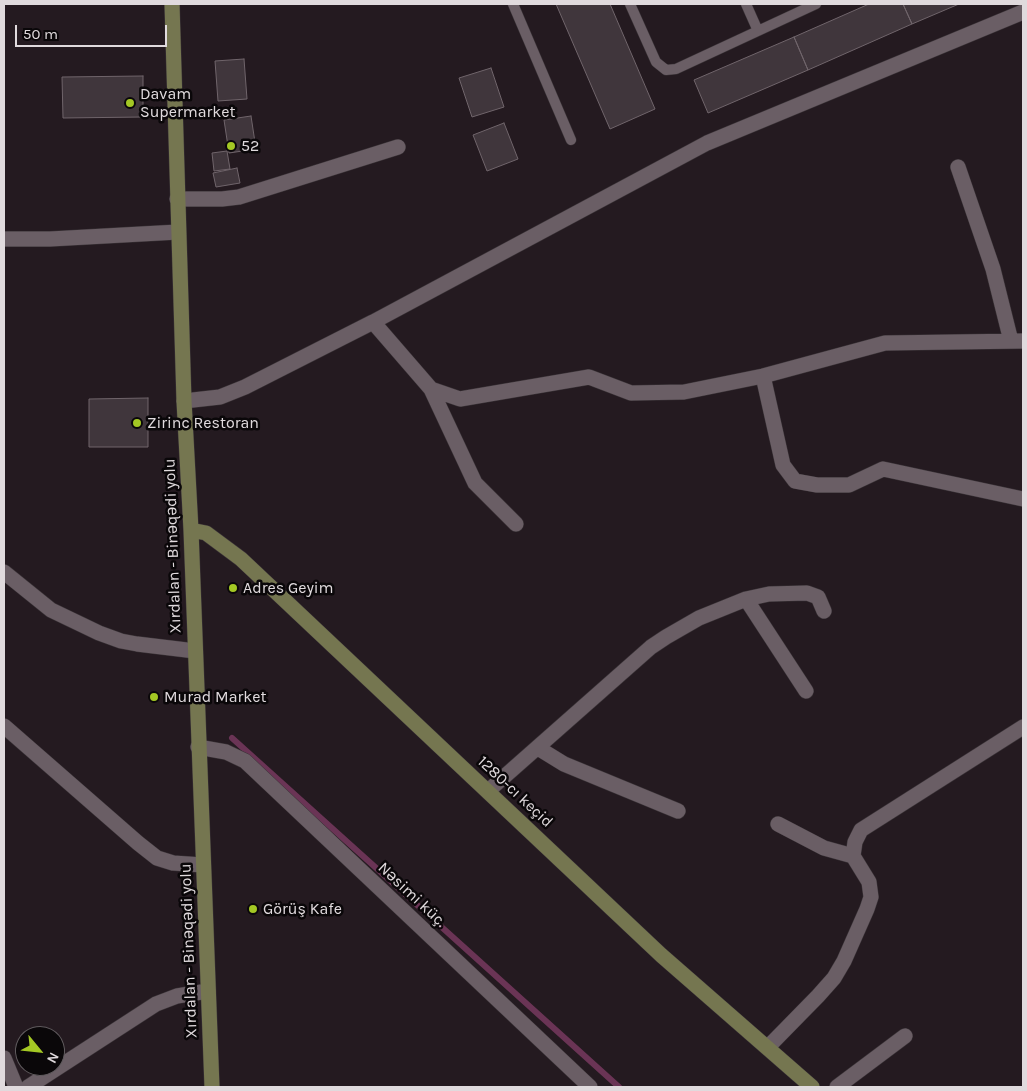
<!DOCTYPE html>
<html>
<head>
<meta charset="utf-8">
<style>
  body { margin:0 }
  #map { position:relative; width:1027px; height:1091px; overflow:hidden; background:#241a20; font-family:Karla,sans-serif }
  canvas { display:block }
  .frame { position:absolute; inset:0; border:5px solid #e0dadd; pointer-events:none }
  .north { position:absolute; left:15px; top:1026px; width:50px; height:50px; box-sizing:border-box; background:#0a0709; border:1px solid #605b5e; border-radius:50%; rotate:118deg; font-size:14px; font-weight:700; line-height:20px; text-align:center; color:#e0dadd }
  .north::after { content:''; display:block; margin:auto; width:18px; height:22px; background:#a4c824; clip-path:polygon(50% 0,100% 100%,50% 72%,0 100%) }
  .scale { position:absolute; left:15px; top:25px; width:152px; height:22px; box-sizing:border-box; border:2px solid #e0dadd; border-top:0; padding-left:6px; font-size:15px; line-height:18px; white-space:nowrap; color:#e0dadd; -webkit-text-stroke:4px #0a0709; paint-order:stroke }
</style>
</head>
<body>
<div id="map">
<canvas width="1027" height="1091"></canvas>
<div class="frame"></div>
<div class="north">N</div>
<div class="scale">50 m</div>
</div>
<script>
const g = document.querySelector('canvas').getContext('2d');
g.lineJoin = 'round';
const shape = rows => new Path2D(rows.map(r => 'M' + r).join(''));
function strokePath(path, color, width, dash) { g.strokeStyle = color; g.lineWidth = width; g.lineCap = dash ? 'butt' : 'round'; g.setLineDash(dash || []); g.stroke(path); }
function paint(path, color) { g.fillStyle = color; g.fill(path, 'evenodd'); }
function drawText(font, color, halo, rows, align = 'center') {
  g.font = font + ' Karla,sans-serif'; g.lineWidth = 5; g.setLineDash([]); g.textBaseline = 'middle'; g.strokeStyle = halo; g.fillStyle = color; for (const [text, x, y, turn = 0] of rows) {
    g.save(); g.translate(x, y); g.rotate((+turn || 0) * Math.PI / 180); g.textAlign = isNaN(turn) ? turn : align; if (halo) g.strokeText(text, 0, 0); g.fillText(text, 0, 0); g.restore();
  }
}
const stream = shape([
  [232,738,619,1087]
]);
const building = shape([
  [556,4,610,4,655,109,610,129,556,4],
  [869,4,903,4,912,24,808,70,794,37,869,4],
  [903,4,959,4,912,24,903,4],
  [794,37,808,70,708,113,694,80,794,37],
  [244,59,247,99,218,101,215,61,244,59],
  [491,68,504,107,472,117,459,78,491,68],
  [143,76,143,117,63,118,62,77,143,76],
  [251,116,256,149,229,153,224,120,251,116],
  [504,123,518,159,487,171,473,135,504,123],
  [227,151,230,169,214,171,212,153,227,151],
  [237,168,240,183,216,187,213,173,237,168],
  [148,398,148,447,89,447,89,399,148,398]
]);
const lane = shape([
  [513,4,571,140],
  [630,4,656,62,666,70,676,69,816,4],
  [746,4,758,31]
]);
const street = shape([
  [958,167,993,269,1011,341],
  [177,199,222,199,239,197,398,147],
  [4,239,50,239,178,232],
  [373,322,431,389,460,399,589,377,631,393,684,392,763,376,885,343,1023,341],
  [763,376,783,465,795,481,817,485,849,485,883,469,1023,499],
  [431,389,475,483,516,524],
  [184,401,220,397,245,387,373,322,707,143,1023,12],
  [4,572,51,610,99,633,121,641,137,644,195,651],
  [746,599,806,691],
  [4,726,138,843,157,858,173,863,203,865],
  [198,747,226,752,245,761,590,1087],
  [538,748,564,764,678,811],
  [488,791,651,647,666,637,699,618,746,599,769,594,807,593,818,597,824,611],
  [778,824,824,848,853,856],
  [768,1047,818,996,834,978,844,961,867,909,871,897,869,882,853,856,855,842,861,830,1023,727],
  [4,1058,16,1087],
  [28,1087,156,1004,177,996,208,991],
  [837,1087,905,1036]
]);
const secondary = shape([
  [172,4,184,401,191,530,212,1087],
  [191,530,206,533,241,559,661,955,812,1087]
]);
const markers = [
  [130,103,5,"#a4c824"],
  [231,146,5,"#a4c824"],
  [137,423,5,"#a4c824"],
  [233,588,5,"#a4c824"],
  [154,697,5,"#a4c824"],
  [253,909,5,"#a4c824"]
];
const poiNames = [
  ["Davam",140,94],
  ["Supermarket",140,112],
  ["52",241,146],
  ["Zirinc Restoran",147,423],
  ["Adres Geyim",243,588],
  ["Murad Market",164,697],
  ["Görüş Kafe",263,909]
];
const streetNames = [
  ["Xırdalan - Binəqədi yolu",173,546,-92],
  ["1280-cı keçid",515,792,43],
  ["Nəsimi küç.",412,895,43],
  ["Xırdalan - Binəqədi yolu",189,951,-92]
];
strokePath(stream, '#6a3455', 6);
paint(building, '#40363c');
strokePath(building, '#70656b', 1);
strokePath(lane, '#3b3438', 11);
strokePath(street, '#3b3438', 16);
strokePath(secondary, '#3b3438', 16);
strokePath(lane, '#6a5e65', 10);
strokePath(street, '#6a5e65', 15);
strokePath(secondary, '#757650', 15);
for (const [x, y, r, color] of markers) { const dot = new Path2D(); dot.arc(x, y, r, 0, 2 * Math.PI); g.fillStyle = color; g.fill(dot); strokePath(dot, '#0a0709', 2); }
drawText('16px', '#e0dadd', '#0a0709', poiNames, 'left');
drawText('16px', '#e0dadd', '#0a0709', streetNames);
</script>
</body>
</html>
